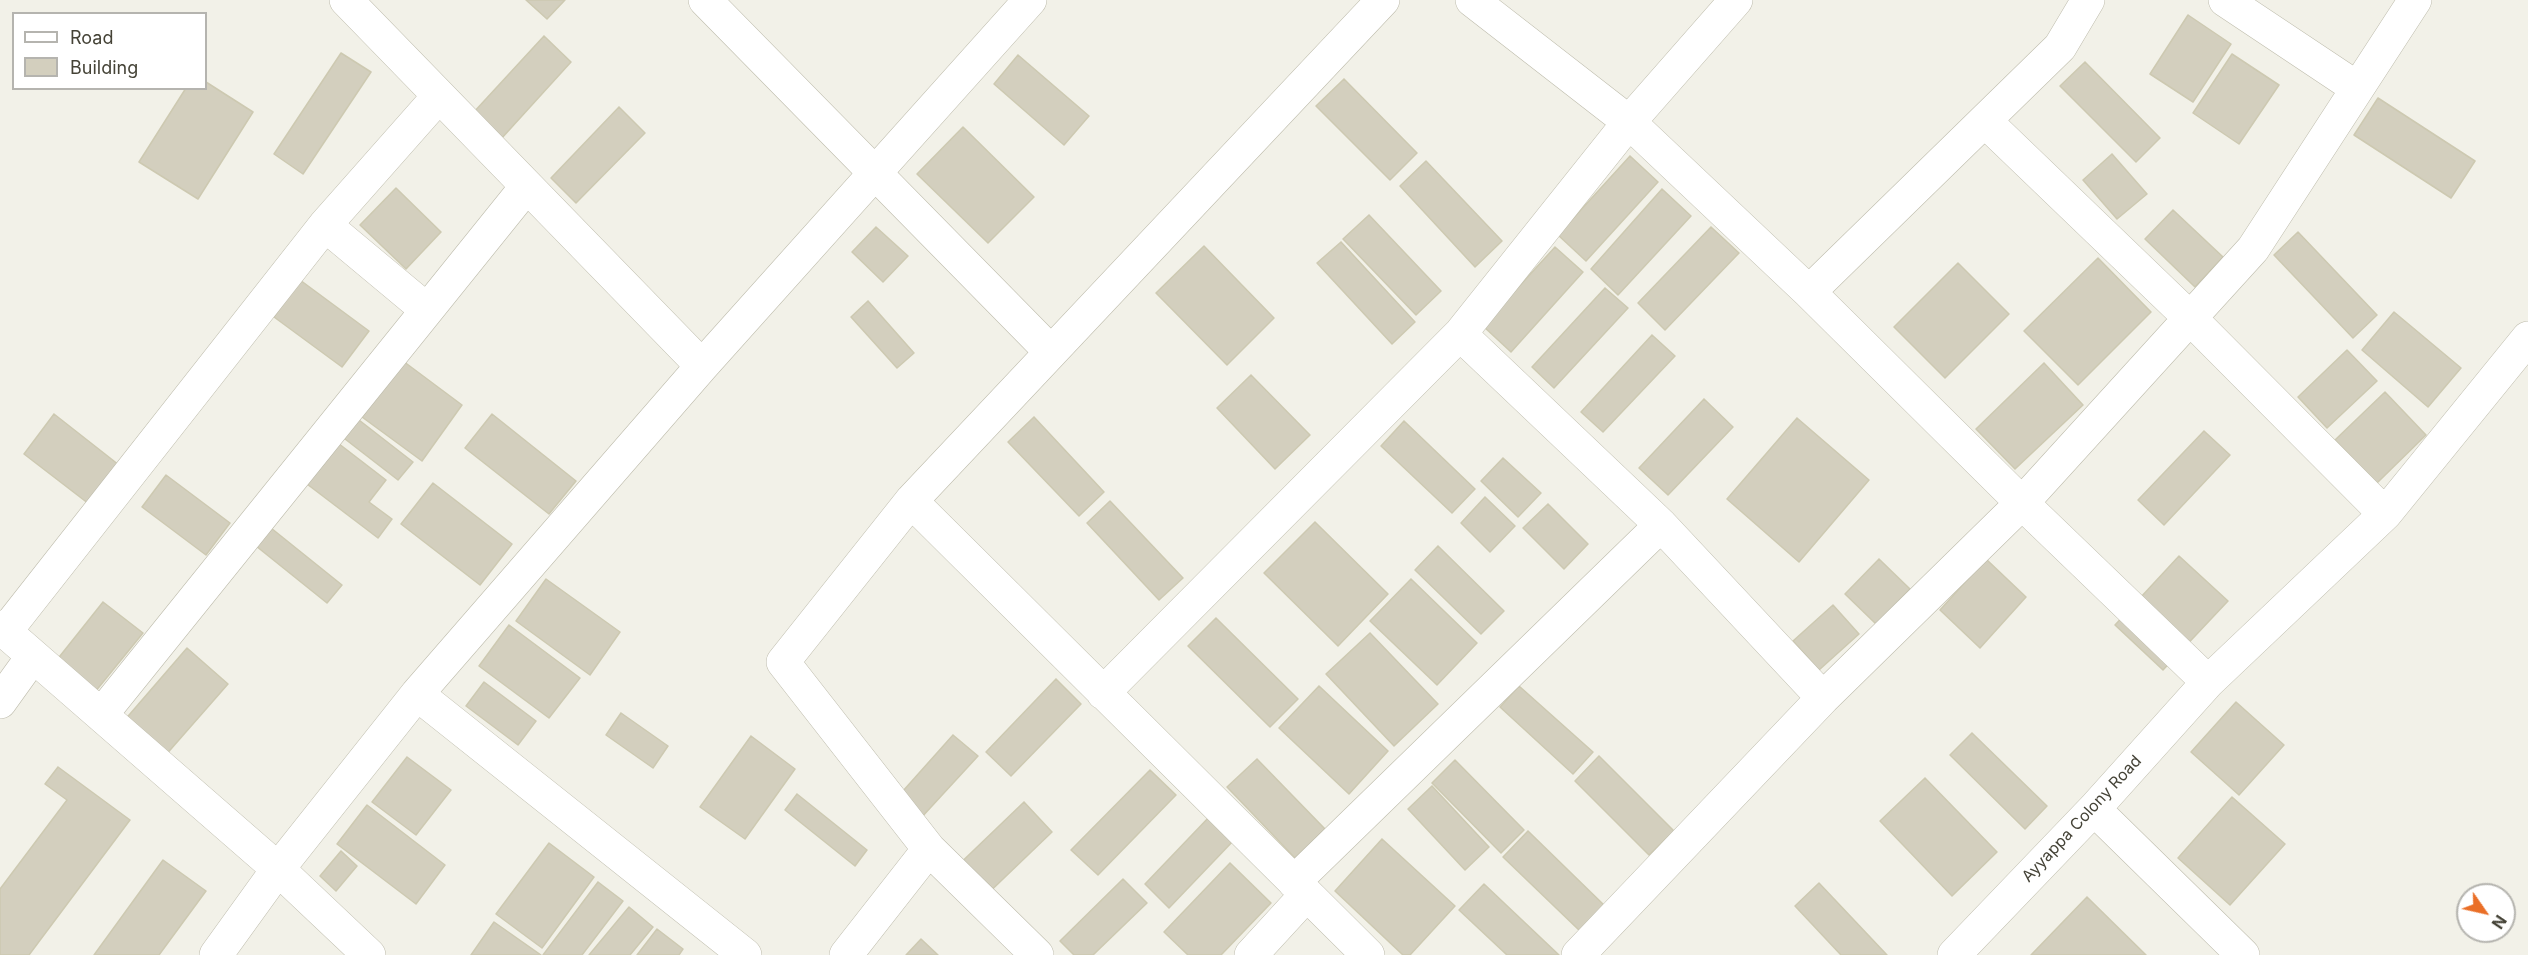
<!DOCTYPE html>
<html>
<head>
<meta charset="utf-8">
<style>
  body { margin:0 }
  #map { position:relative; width:2528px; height:955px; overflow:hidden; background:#f2f1e8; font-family:Inter,sans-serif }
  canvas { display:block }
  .legend { position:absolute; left:12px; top:12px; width:195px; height:78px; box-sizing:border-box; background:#fff; border:2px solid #b5b4af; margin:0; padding:8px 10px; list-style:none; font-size:18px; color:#454337 }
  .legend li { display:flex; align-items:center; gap:12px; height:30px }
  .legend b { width:30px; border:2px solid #b5b4af }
  .north { position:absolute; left:2456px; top:883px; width:60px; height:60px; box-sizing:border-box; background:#fff; border:2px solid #b5b4af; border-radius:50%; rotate:124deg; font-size:16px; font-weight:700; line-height:24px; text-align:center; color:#454337 }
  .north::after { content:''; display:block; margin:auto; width:21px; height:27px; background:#ea6f27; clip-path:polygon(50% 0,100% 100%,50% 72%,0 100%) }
</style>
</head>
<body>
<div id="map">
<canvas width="2528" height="955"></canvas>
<ul class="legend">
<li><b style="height:8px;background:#fff"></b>Road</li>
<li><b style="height:16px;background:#d3cfbe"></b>Building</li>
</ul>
<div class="north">N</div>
</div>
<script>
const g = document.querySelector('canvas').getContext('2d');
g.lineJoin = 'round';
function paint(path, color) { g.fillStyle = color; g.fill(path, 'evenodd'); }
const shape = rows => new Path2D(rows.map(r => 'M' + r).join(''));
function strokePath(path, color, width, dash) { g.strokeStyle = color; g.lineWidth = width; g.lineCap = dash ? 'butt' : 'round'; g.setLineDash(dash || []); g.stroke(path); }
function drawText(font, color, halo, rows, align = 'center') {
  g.font = font + ' Inter,sans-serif'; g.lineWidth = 4.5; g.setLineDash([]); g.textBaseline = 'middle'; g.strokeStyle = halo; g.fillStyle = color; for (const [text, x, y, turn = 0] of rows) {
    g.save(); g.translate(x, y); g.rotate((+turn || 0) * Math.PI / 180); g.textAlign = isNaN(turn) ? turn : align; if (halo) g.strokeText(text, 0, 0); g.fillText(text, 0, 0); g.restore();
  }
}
const building = shape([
  [526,0,565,0,547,19,526,0],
  [2188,15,2231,44,2193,102,2150,74,2188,15],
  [544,36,571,62,501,139,473,113,544,36],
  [341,53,371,72,303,174,274,154,341,53],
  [2232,54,2279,85,2239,144,2193,113,2232,54],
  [1018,55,1089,116,1064,145,994,84,1018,55],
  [2085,62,2160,138,2136,162,2060,86,2085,62],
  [1344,79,1417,153,1390,180,1316,106,1344,79],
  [206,82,253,112,198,199,139,162,186,88,206,88,206,82],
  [2378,98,2475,161,2451,198,2354,135,2378,98],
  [619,107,645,133,576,203,551,178,619,107],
  [963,127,1034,197,988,243,917,174,963,127],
  [2112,154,2147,194,2117,219,2083,180,2112,154],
  [1630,156,1658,182,1586,261,1558,235,1630,156],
  [1426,161,1502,241,1475,267,1400,186,1426,161],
  [396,188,441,232,406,269,360,225,396,188],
  [1662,189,1691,216,1618,295,1591,269,1662,189],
  [2173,210,2223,257,2195,287,2145,239,2173,210],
  [1369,215,1441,291,1416,315,1343,239,1369,215],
  [876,227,908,256,883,282,852,252,876,227],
  [1711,227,1739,253,1665,330,1638,303,1711,227],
  [2298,232,2377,315,2353,338,2274,255,2298,232],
  [1341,242,1415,322,1392,344,1317,263,1341,242],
  [1204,246,1274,318,1227,365,1156,293,1204,246],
  [1555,247,1583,272,1511,352,1483,326,1555,247],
  [2098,258,2151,312,2078,385,2024,331,2098,258],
  [1958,263,2009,314,1945,378,1894,327,1958,263],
  [300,280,369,331,342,367,274,317,300,280],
  [1605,288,1628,308,1554,388,1532,367,1605,288],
  [868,301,914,353,897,368,851,317,868,301],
  [2394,312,2461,368,2428,407,2362,350,2394,312],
  [1652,335,1675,356,1603,432,1581,412,1652,335],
  [2347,350,2377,381,2327,428,2298,397,2347,350],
  [403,361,462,405,422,461,362,417,403,361],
  [2044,363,2083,405,2015,469,1976,429,2044,363],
  [1251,375,1310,435,1275,469,1217,408,1251,375],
  [2385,392,2426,435,2377,483,2335,440,2385,392],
  [1704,399,1733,427,1668,495,1639,468,1704,399],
  [350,413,413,462,398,480,336,432,350,413],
  [54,414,119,465,89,504,24,454,54,414],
  [492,414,576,481,549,514,465,448,492,414],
  [1034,417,1104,492,1079,516,1008,442,1034,417],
  [1797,418,1869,480,1799,562,1727,499,1797,418],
  [1404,421,1475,489,1452,513,1381,446,1404,421],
  [2204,431,2230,455,2164,525,2138,500,2204,431],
  [334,440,386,480,369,502,392,519,378,538,303,481,334,440],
  [1503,458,1541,493,1518,517,1481,481,1503,458],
  [166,475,230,523,206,555,142,507,166,475],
  [433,483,512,544,480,585,401,524,433,483],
  [1485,497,1515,526,1490,552,1461,523,1485,497],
  [1110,501,1183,578,1159,600,1087,523,1110,501],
  [1548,504,1588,544,1564,569,1523,528,1548,504],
  [1315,522,1388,594,1338,646,1264,573,1315,522],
  [266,524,342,585,327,603,251,542,266,524],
  [1438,546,1504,611,1481,634,1415,570,1438,546],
  [2179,556,2228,601,2163,670,2115,625,2179,556],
  [1879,559,1910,589,1876,624,1845,594,1879,559],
  [1986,559,2026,597,1980,648,1940,610,1986,559],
  [546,579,620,632,590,675,516,621,546,579],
  [1411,579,1477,643,1437,685,1370,621,1411,579],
  [103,602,143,633,95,692,56,661,103,602],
  [1833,605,1859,634,1819,670,1793,641,1833,605],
  [1216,618,1298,699,1270,727,1188,646,1216,618],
  [509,625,580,678,549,718,479,666,509,625],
  [1370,633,1438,704,1394,746,1326,674,1370,633],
  [187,648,228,684,164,757,123,722,187,648],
  [1056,679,1081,704,1011,776,986,752,1056,679],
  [484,682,536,721,518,745,466,706,484,682],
  [1319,686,1388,751,1349,794,1279,728,1319,686],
  [1519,686,1593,752,1573,774,1500,707,1519,686],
  [2236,702,2284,745,2239,795,2191,752,2236,702],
  [621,713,668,746,653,768,606,735,621,713],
  [1972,733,2047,806,2025,829,1950,755,1972,733],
  [953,735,978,756,909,831,886,810,953,735],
  [751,736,795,769,745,839,700,807,751,736],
  [1599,756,1674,831,1649,855,1575,781,1599,756],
  [407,757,451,790,416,835,372,802,407,757],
  [1257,759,1325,829,1295,858,1227,787,1257,759],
  [1455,760,1524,830,1501,853,1432,783,1455,760],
  [58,767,130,820,29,955,0,955,0,889,67,800,45,784,58,767],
  [1150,770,1176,795,1098,875,1071,850,1150,770],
  [1925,778,1997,852,1952,896,1880,821,1925,778],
  [1432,786,1489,847,1465,870,1408,809,1432,786],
  [797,794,867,850,855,866,785,810,797,794],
  [2232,797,2285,844,2230,905,2178,858,2232,797],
  [1024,802,1052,832,978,903,950,873,1024,802],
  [367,805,445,865,416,904,337,844,367,805],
  [1211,815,1235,839,1169,908,1145,884,1211,815],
  [1528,831,1606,907,1581,932,1503,857,1528,831],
  [1382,839,1455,906,1410,955,1403,955,1335,891,1382,839],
  [549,843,594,877,542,948,496,914,549,843],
  [341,851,357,866,336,891,320,876,341,851],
  [163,860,206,891,159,955,94,955,163,860],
  [1230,863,1271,903,1221,955,1188,955,1164,932,1230,863],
  [1123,879,1147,903,1093,955,1074,955,1060,941,1123,879],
  [598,882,623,901,582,955,543,955,598,882],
  [1819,883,1887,955,1841,955,1795,906,1819,883],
  [1484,884,1559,955,1507,955,1459,910,1484,884],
  [2087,897,2146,955,2031,955,2087,897],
  [629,907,653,927,630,955,589,955,629,907],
  [494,922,541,955,471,955,494,922],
  [657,929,683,949,679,955,637,955,657,929],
  [921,939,938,955,906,955,921,939]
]);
const minor = shape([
  [346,0,702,366],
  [705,0,1051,352],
  [1736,0,1629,122,1809,292,2022,503,2208,682],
  [2225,0,2357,88],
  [1985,121,2190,318,2385,514],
  [325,225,427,310],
  [1809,292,2060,47,2088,0],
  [1460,334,1661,525,1823,698],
  [911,501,1368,955],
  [0,627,278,869,369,955],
  [5,632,325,225,439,96],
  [1103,693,1460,334,1629,122,1472,0],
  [417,694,745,955],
  [0,702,33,656],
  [101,715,527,186],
  [2094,809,2243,955],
  [1294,882,1661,525],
  [216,955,278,869,417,694,702,366,1030,0],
  [846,955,929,849],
  [1037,955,929,849,783,662,911,501,1383,0],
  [1251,955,1306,895],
  [1578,955,1823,698,2022,503,2253,249,2415,0],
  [1954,955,2094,809,2208,682,2385,514,2528,338]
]);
const streetNames = [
  ["Ayyappa Colony Road",2082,819,-47]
];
paint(building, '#d3cfbe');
strokePath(building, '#cdc9b1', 1.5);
strokePath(minor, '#bdbbab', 34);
strokePath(minor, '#fff', 33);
drawText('16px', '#454337', '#fff', streetNames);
</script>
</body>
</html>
